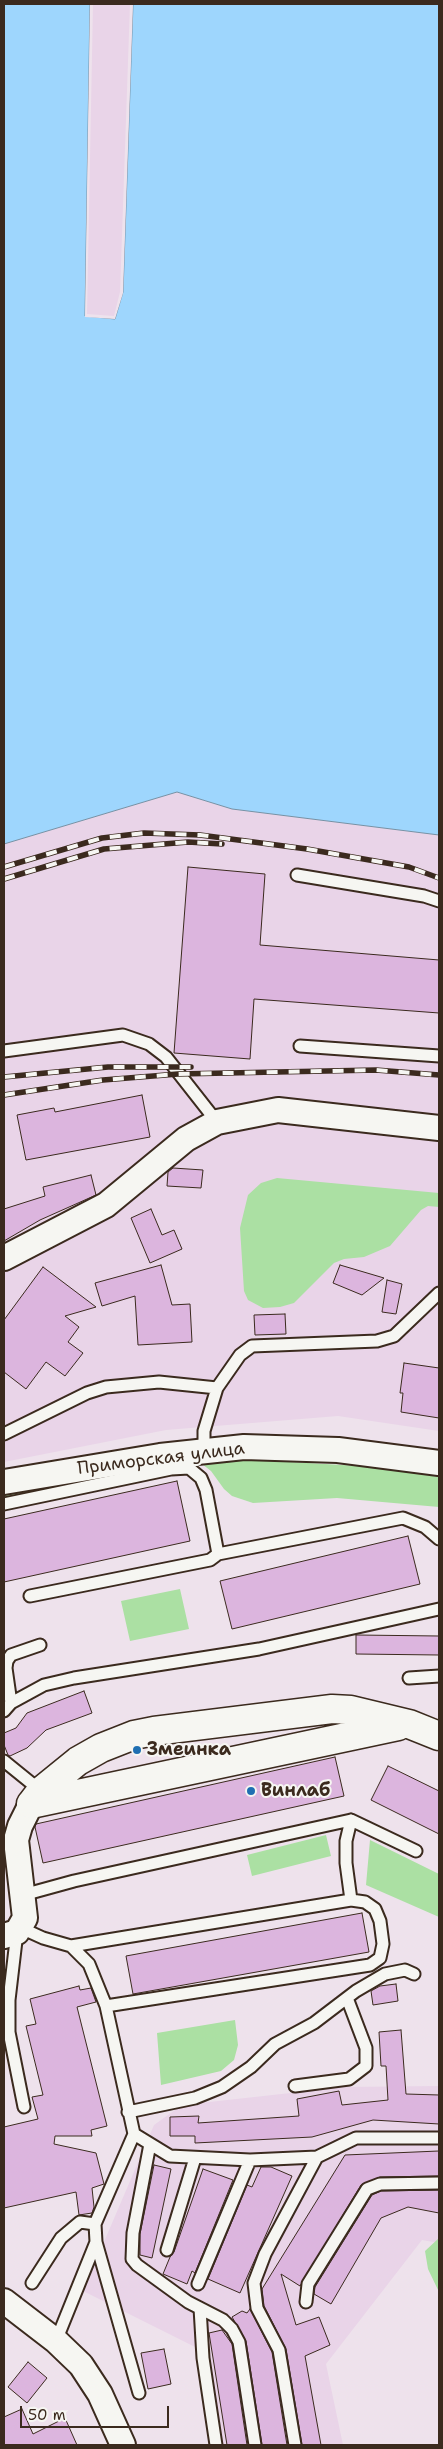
<!DOCTYPE html>
<html>
<head>
<meta charset="utf-8">
<style>
  body { margin:0 }
  #map { position:relative; width:443px; height:2449px; overflow:hidden; background:#eee2ec; font-family:"Shantell Sans",sans-serif }
  canvas { display:block }
  .frame { position:absolute; inset:0; border:5px solid #3b2a1e; pointer-events:none }
  .scale { position:absolute; left:20px; top:2406px; width:149px; height:22px; box-sizing:border-box; border:2px solid #3b2a1e; border-top:0; padding-left:6px; font-size:15px; line-height:18px; white-space:nowrap; color:#3b2a1e; -webkit-text-stroke:4px #f6f6f2; paint-order:stroke }
</style>
</head>
<body>
<div id="map">
<canvas width="443" height="2449"></canvas>
<div class="frame"></div>
<div class="scale">50 m</div>
</div>
<script>
const g = document.querySelector('canvas').getContext('2d');
g.lineJoin = 'round';
function paint(path, color) { g.fillStyle = color; g.fill(path, 'evenodd'); }
const shape = rows => new Path2D(rows.map(r => 'M' + r).join(''));
function strokePath(path, color, width, dash) { g.strokeStyle = color; g.lineWidth = width; g.lineCap = dash ? 'butt' : 'round'; g.setLineDash(dash || []); g.stroke(path); }
function drawText(font, color, halo, rows, align = 'center') {
  g.font = font + ' "Shantell Sans",sans-serif'; g.lineWidth = 4; g.setLineDash([]); g.textBaseline = 'middle'; g.strokeStyle = halo; g.fillStyle = color; for (const [text, x, y, turn = 0] of rows) {
    g.save(); g.translate(x, y); g.rotate((+turn || 0) * Math.PI / 180); g.textAlign = isNaN(turn) ? turn : align; if (halo) g.strokeText(text, 0, 0); g.fillText(text, 0, 0); g.restore();
  }
}
const built = shape([
  [90,4,133,4,123,293,115,319,85,317],
  [177,792,232,809,439,835,439,1431,338,1416,166,1430,4,1462,4,844],
  [439,2086,439,2243,422,2240,326,2364,343,2445,223,2445,209,2354,83,2291,154,2125,182,2105,345,2087]
]);
const green = shape([
  [277,1178,439,1193,439,1207,428,1206,421,1210,390,1246,364,1257,344,1259,334,1263,294,1303,280,1307,263,1308,248,1300,244,1291,240,1228,248,1195,261,1183],
  [202,1457,378,1467,439,1477,439,1507,337,1498,253,1503,232,1496,224,1489,211,1471,202,1464,185,1464,4,1497,4,1490],
  [180,1589,189,1629,130,1641,121,1601],
  [326,1835,331,1856,252,1876,247,1855],
  [370,1840,439,1874,439,1917,366,1885],
  [235,2020,238,2045,234,2060,221,2071,161,2085,157,2033],
  [439,2238,439,2292,428,2269,425,2251]
]);
const water = shape([
  [4,4,90,4,85,316,115,319,123,292,133,4,439,4,439,835,232,809,177,792,4,844,4,4]
]);
const pier = shape([
  [90,4,93,4,87,314,114,316,120,292,130,4,133,4,123,293,115,319,85,317]
]);
const building = shape([
  [188,867,265,874,260,945,439,960,439,1013,254,999,250,1059,174,1053,188,867],
  [142,1095,150,1137,26,1160,17,1115,54,1108,55,1112,142,1095],
  [173,1168,203,1170,201,1188,167,1186,168,1172,173,1168],
  [91,1175,96,1195,40,1220,4,1241,4,1209,45,1196,43,1187,91,1175],
  [151,1209,162,1235,174,1230,182,1249,150,1263,131,1218,151,1209],
  [161,1265,172,1305,190,1304,192,1342,138,1345,135,1296,102,1306,95,1283,161,1265],
  [340,1265,384,1278,362,1295,333,1283,340,1265],
  [43,1267,96,1307,65,1316,79,1327,68,1342,83,1353,65,1376,46,1362,26,1389,4,1372,4,1320,43,1267],
  [387,1280,402,1284,396,1314,382,1312,387,1280],
  [285,1314,286,1334,255,1335,254,1315,285,1314],
  [404,1363,439,1368,439,1418,401,1412,403,1393,400,1393,404,1363],
  [177,1481,190,1541,4,1582,4,1519,177,1481],
  [408,1536,420,1584,232,1629,220,1581,408,1536],
  [356,1635,439,1636,439,1655,356,1654,356,1635],
  [84,1691,92,1713,46,1730,27,1748,10,1756,8,1755,4,1745,4,1733,16,1728,27,1713,84,1691],
  [335,1757,344,1796,43,1863,35,1827,36,1824,335,1757],
  [388,1766,439,1791,439,1834,371,1800,388,1766],
  [362,1913,369,1952,133,1994,126,1956,362,1913],
  [396,1984,398,2001,373,2005,371,1991,380,1986,396,1984],
  [79,1986,80,1990,91,1988,96,2002,77,2007,107,2126,91,2130,92,2136,55,2136,54,2144,96,2153,104,2184,92,2188,94,2207,92,2213,79,2215,76,2192,4,2208,4,2127,38,2119,32,2097,43,2095,26,2026,36,2024,30,1999,79,1986],
  [401,2030,406,2094,439,2095,439,2124,373,2120,312,2137,195,2143,195,2136,170,2136,170,2117,199,2116,198,2123,299,2116,297,2099,339,2091,342,2105,388,2100,386,2066,381,2066,379,2032,401,2030],
  [439,2151,439,2176,380,2177,361,2185,300,2286,281,2274,296,2325,319,2317,330,2345,305,2356,321,2445,302,2445,286,2349,264,2306,262,2289,345,2155,439,2151],
  [154,2165,171,2169,152,2258,140,2255,140,2234,154,2165],
  [261,2167,271,2167,292,2176,240,2293,208,2279,247,2185,252,2187,261,2167],
  [203,2169,233,2180,195,2273,192,2271,187,2284,163,2274,170,2257,174,2252,203,2169],
  [439,2190,439,2213,408,2207,381,2218,331,2304,314,2294,315,2287,372,2195,381,2191,439,2190],
  [250,2309,272,2352,287,2445,262,2445,246,2341,232,2317,242,2311,247,2313,250,2309],
  [222,2330,232,2344,247,2445,227,2445,209,2333,222,2330],
  [164,2349,171,2384,148,2389,141,2353,164,2349],
  [28,2362,47,2378,27,2403,8,2387,28,2362],
  [22,2409,33,2434,65,2418,77,2445,4,2445,4,2417,22,2409]
]);
const service = shape([
  [297,875,424,896,439,901],
  [300,1046,439,1056],
  [4,1051,123,1035,149,1044,166,1057,217,1122],
  [4,1434,87,1393,106,1387,159,1382,217,1388],
  [204,1450,204,1431,217,1388,240,1355,252,1346,377,1341,394,1336,439,1293],
  [4,1504,171,1469,189,1468,201,1478,206,1490,218,1554],
  [30,1596,210,1560,218,1554,403,1518,425,1527,439,1539],
  [409,1678,439,1676],
  [11,1703,6,1668,7,1661,11,1655,40,1645],
  [4,1711,11,1703,44,1685,74,1678,259,1649,439,1609],
  [4,1761,41,1791],
  [351,1820,346,1841,346,1863,351,1900],
  [23,1895,74,1881,351,1820,416,1851],
  [21,1928,43,1938,71,1946,351,1900,365,1902,375,1909,380,1921,383,1944,380,1958,370,1965,106,2006],
  [9,2000,9,2032,24,2107],
  [5,2005,9,2000,17,1932],
  [295,2086,349,2079,366,2066,366,2048,347,1998],
  [128,2112,195,2098,222,2087,251,2067,275,2044,314,2023,356,1991,385,1974,405,1970,414,1974],
  [134,2134,170,2156,250,2160,317,2157,265,2254,254,2283,257,2308,279,2350,295,2445],
  [150,2144,133,2233,132,2259,137,2265,188,2302,223,2320,232,2329,239,2342,255,2445],
  [317,2157,356,2138,439,2138],
  [96,2242,139,2393],
  [167,2250,195,2158],
  [32,2283,61,2238,80,2222,95,2224],
  [198,2284,250,2160],
  [306,2302,308,2284,367,2189,380,2184,439,2183],
  [200,2308,203,2358,216,2445],
  [56,2341,96,2242,95,2224,134,2134,106,2006,89,1964,71,1946]
]);
const minor = shape([
  [4,1258,106,1205,186,1139,217,1122,278,1110,439,1128],
  [4,1482,160,1456,244,1447,338,1450,439,1463],
  [4,1936,17,1932,25,1918,16,1840,20,1826,31,1804],
  [4,2301,56,2341,81,2365,100,2394,123,2445]
]);
const secondary = shape([
  [31,1804,41,1791,78,1761,101,1748,134,1735,154,1731,332,1709,351,1710,409,1724,439,1736],
  [31,1804,398,1726]
]);
const rail = shape([
  [4,867,102,838,144,833,200,835,307,849,409,867,439,878],
  [4,879,104,849,188,842,222,844],
  [4,1077,108,1067,191,1067],
  [4,1095,103,1080,178,1074,376,1070,439,1075]
]);
const markers = [
  [137,1750,5,"#1f6fb2"],
  [251,1791,5,"#1f6fb2"]
];
const streetNames = [
  ["Приморская улица",161,1459,-7]
];
const poiNames = [
  ["Змеинка",147,1750],
  ["Винлаб",261,1791]
];
paint(built, '#e9d4e8');
paint(green, '#abe0a3');
paint(water, '#9ed6fd');
strokePath(water, '#7691a4', 1);
paint(pier, '#eee2ec');
paint(building, '#dcb5de');
strokePath(building, '#3b2a1e', 1);
strokePath(service, '#3b2a1e', 15);
strokePath(minor, '#3b2a1e', 28);
strokePath(secondary, '#3b2a1e', 31);
strokePath(service, '#f6f6f2', 11);
strokePath(minor, '#f6f6f2', 24);
strokePath(secondary, '#f6f6f2', 28);
strokePath(rail, '#3b2a1e', 5.5);
strokePath(rail, '#f6f6f2', 4, [11]);
for (const [x, y, r, color] of markers) { const dot = new Path2D(); dot.arc(x, y, r, 0, 2 * Math.PI); g.fillStyle = color; g.fill(dot); strokePath(dot, '#f6f6f2', 2); }
drawText('18px', '#3b2a1e', '#f6f6f2', streetNames);
drawText('bold 18px', '#3b2a1e', '#f6f6f2', poiNames, 'left');
</script>
</body>
</html>
